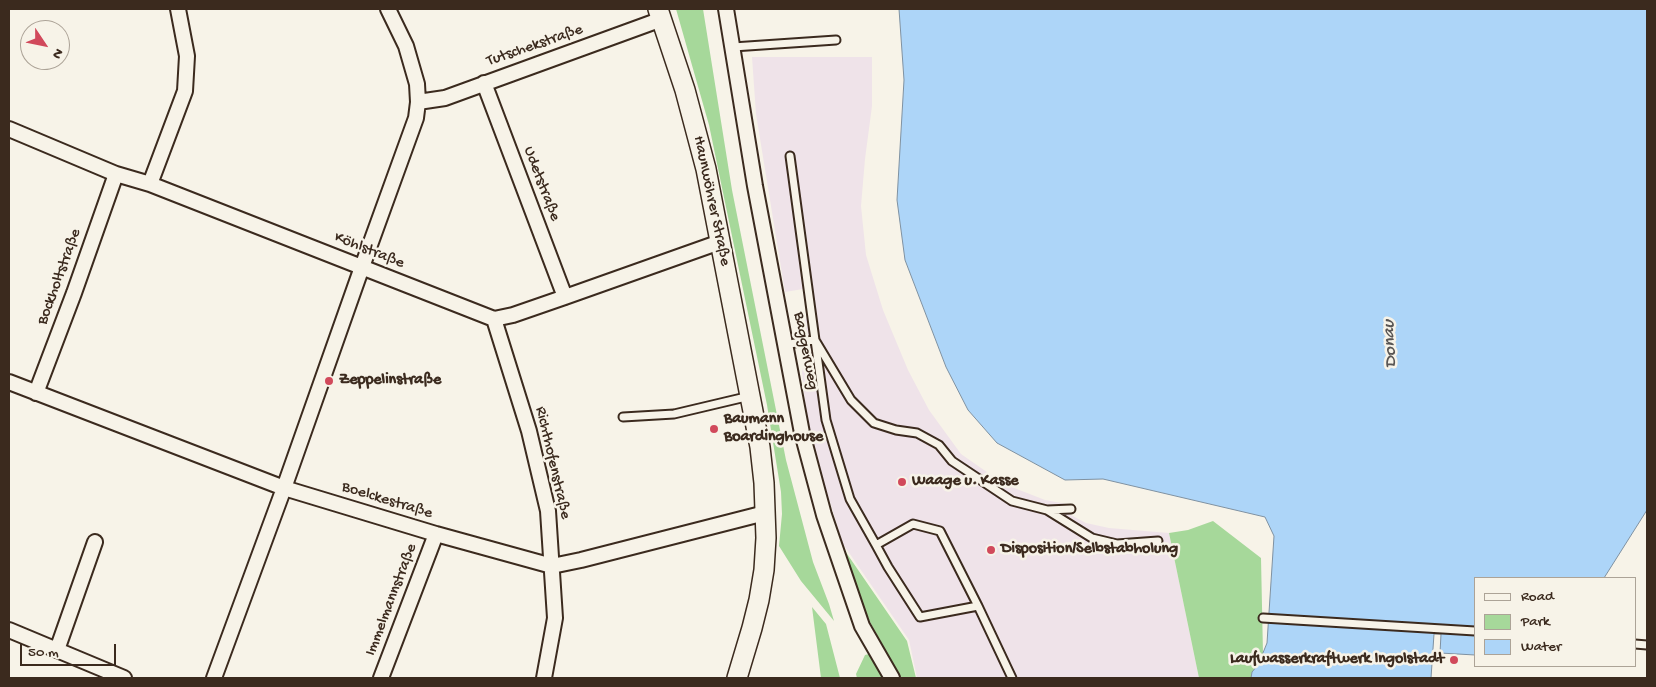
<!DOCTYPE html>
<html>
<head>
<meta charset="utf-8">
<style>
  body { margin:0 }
  #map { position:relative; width:1656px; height:687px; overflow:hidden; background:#f7f3e8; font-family:"Gochi Hand",sans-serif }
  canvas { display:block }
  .frame { position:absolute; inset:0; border:10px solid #3b2a1e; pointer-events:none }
  .legend { position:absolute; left:1474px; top:577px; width:162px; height:90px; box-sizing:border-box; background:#f7f3e8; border:1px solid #aca397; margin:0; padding:6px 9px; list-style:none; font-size:15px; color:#3b2a1e }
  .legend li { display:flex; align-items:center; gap:10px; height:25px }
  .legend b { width:25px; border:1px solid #aca397 }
  .north { position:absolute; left:20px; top:20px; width:50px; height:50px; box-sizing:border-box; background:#f7f3e8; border:1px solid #aca397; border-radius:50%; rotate:124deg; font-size:14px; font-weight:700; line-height:20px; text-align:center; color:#3b2a1e }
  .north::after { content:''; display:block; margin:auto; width:18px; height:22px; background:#d1495b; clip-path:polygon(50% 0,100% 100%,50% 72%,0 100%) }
  .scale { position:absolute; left:20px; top:644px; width:96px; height:22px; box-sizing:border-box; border:2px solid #3b2a1e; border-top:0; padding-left:6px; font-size:15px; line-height:18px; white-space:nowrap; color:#3b2a1e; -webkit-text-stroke:4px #f7f3e8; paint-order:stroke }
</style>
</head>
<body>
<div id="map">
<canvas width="1656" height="687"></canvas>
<div class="frame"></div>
<ul class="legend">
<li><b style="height:6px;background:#f7f3e8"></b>Road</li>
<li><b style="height:14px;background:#a6d89a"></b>Park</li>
<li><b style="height:14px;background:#add5f8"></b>Water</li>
</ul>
<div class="north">N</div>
<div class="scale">50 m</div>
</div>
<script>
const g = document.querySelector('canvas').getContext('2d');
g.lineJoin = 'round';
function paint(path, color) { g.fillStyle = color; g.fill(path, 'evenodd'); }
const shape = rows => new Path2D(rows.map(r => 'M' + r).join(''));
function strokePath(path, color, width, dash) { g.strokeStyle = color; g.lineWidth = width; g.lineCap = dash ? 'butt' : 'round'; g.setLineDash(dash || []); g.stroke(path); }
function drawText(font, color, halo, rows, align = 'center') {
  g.font = font + ' "Gochi Hand",sans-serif'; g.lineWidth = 5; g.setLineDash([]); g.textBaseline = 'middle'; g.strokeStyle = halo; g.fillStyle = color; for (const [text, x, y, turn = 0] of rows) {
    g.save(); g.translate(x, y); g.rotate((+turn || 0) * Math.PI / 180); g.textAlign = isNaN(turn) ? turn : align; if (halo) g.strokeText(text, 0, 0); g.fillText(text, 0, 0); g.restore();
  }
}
const built = shape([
  [752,57,872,57,872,106,865,159,861,206,866,255,883,310,908,370,929,410,961,454,1004,484,1045,500,1072,505,1069,514,1086,523,1109,528,1169,533,1199,678,917,678,909,640,843,544,808,431,802,372,806,355,801,325,808,316,803,289,785,292,756,114]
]);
const green = shape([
  [676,9,703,9,732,190,786,460,813,562,829,604,834,621,801,581,779,546,782,514,781,492,767,405,709,125],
  [1213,521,1261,558,1263,654,1258,665,1252,672,1251,678,1199,678,1169,533,1188,530],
  [843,548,907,641,916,678,901,678,870,622,854,583],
  [812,607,826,624,840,678,821,678],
  [869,654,875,658,887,678,857,678,856,674,865,655]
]);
const water = shape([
  [899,9,1647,9,1647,510,1604,578,1475,578,1475,655,1440,653,1441,634,1434,634,1431,678,1251,678,1252,672,1258,665,1267,643,1274,536,1265,517,1103,479,1065,480,997,443,968,410,946,367,905,260,897,200,904,80,899,9]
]);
const lane = shape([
  [733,47,836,40],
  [790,156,815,340,851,400,874,423,896,430,917,433,939,445,952,461,1012,501,1047,510,1071,509],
  [786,345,804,341,815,340,826,420,850,499,876,545,888,567,920,617,978,606,940,531,913,524,876,545],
  [623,417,674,414,750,396],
  [1047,510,1092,538,1117,544,1158,541],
  [978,606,1012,678],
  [1263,618,1475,631],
  [1635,644,1647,645]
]);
const street = shape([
  [726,9,755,186,802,433,824,515,862,626,892,678],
  [484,83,565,297],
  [418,102,445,98,662,19],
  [9,129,116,174,150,184,494,319,513,315,565,297,720,242],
  [150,184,185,91,187,56,178,9],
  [494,319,529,431,548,511,555,618,544,678],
  [9,382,284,488,436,534,552,566,581,560,765,513],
  [36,393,74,293,116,174],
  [9,630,124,678],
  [57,650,95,542],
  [214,678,284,488,362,267,416,118,418,102,417,84,406,46,388,9],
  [381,678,436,534]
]);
const secondary = shape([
  [658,9,685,90,706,169,750,396,760,447,764,483,766,538,764,570,759,600,752,628,737,678]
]);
const markers = [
  [329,381,5,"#d1495b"],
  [714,429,5,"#d1495b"],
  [902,482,5,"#d1495b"],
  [991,550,5,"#d1495b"],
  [1454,660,5,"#d1495b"]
];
const streetNames = [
  ["Tutschekstraße",535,46,-19],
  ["Udetstraße",541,184,69],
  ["Haunwöhrer Straße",711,201,78],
  ["Köhlstraße",369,251,22],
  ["Bockholtstraße",60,277,-70],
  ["Baggerweg",805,351,79],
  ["Richthofenstraße",552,463,77],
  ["Boelckestraße",387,501,17],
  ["Immelmannstraße",392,600,-69]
];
const poiNames = [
  ["Zeppelinstraße",339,381],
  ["Baumann",724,420],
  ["Boardinghouse",724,438],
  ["Waage u. Kasse",912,482],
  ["Disposition/Selbstabholung",1001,550],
  ["Laufwasserkraftwerk Ingolstadt",1444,660,"right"]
];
const waterNames = [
  ["Donau",1391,344,-93]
];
paint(built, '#efe3e9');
paint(green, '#a6d89a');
paint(water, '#add5f8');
strokePath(water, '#7f91a1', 1);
strokePath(lane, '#3b2a1e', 11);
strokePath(street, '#3b2a1e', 18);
strokePath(secondary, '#3b2a1e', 22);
strokePath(lane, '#f7f3e8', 7);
strokePath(street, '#f7f3e8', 14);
strokePath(secondary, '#f7f3e8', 19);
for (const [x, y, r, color] of markers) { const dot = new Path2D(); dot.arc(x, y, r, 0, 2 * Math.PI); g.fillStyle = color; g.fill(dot); strokePath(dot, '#f7f3e8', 2); }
drawText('16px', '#3b2a1e', '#f7f3e8', streetNames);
drawText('bold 16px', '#3b2a1e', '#f7f3e8', poiNames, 'left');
drawText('italic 18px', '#585554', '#f7f3e8', waterNames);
</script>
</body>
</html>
